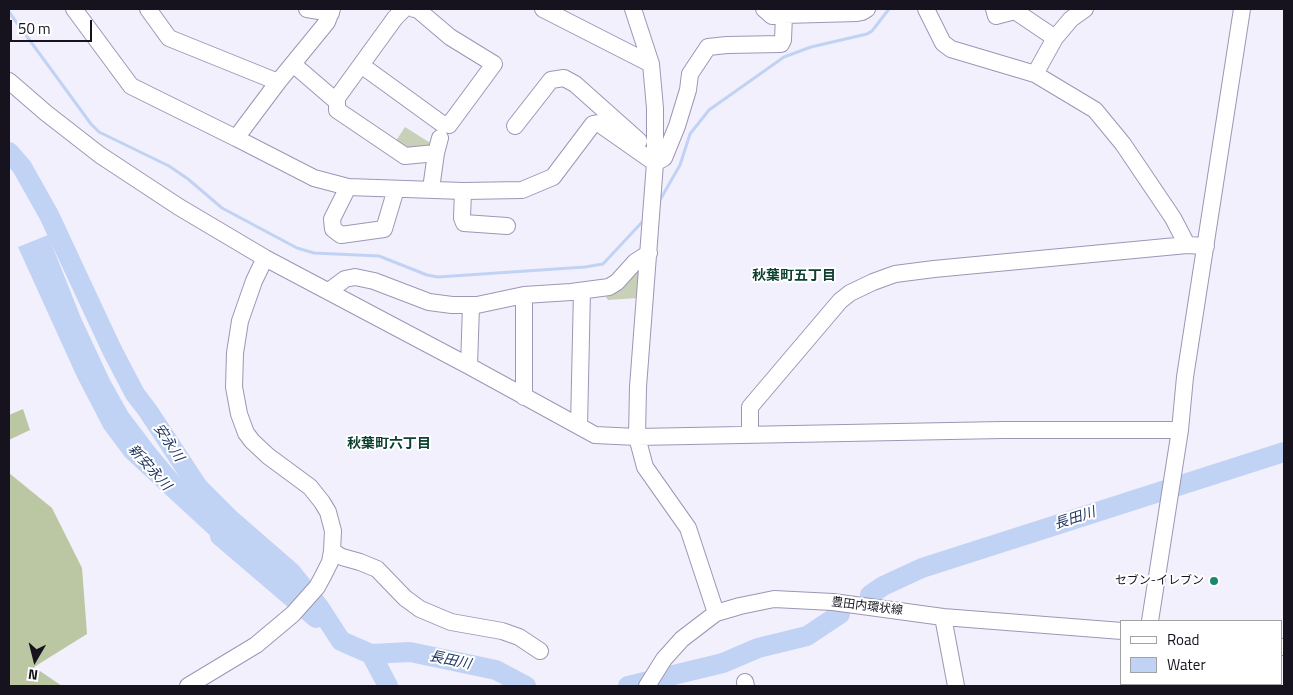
<!DOCTYPE html>
<html>
<head>
<meta charset="utf-8">
<style>
  body { margin:0 }
  #map { position:relative; width:1293px; height:695px; overflow:hidden; background:#f3f0fd; font-family:"Titillium Web",sans-serif }
  canvas { display:block }
  .frame { position:absolute; inset:0; border:10px solid #16131e; pointer-events:none }
  .legend { position:absolute; left:1120px; top:620px; width:162px; height:65px; box-sizing:border-box; background:#fff; border:1px solid #a2a1a5; margin:0; padding:6px 9px; list-style:none; font-size:15px; color:#16131e }
  .legend li { display:flex; align-items:center; gap:10px; height:25px }
  .legend b { width:25px; border:1px solid #a2a1a5 }
  .north { position:absolute; left:10px; top:635px; width:50px; height:50px; -webkit-text-stroke:4px #fff; paint-order:stroke; rotate:188deg; font-size:14px; font-weight:700; line-height:20px; text-align:center; color:#16131e }
  .north::after { content:''; display:block; margin:auto; width:18px; height:22px; background:#16131e; clip-path:polygon(50% 0,100% 100%,50% 72%,0 100%) }
  .scale { position:absolute; left:10px; top:20px; width:82px; height:22px; box-sizing:border-box; border:2px solid #16131e; border-top:0; padding-left:6px; font-size:15px; line-height:18px; white-space:nowrap; color:#16131e; -webkit-text-stroke:4px #fff; paint-order:stroke }
</style>
</head>
<body>
<div id="map">
<canvas width="1293" height="695"></canvas>
<div class="frame"></div>
<ul class="legend">
<li><b style="height:6px;background:#fff"></b>Road</li>
<li><b style="height:14px;background:#c1d3f4"></b>Water</li>
</ul>
<div class="north">N</div>
<div class="scale">50 m</div>
</div>
<script>
const g = document.querySelector('canvas').getContext('2d');
g.lineJoin = 'round';
function paint(path, color) { g.fillStyle = color; g.fill(path, 'evenodd'); }
const shape = rows => new Path2D(rows.map(r => 'M' + r).join(''));
function strokePath(path, color, width, dash) { g.strokeStyle = color; g.lineWidth = width; g.lineCap = dash ? 'butt' : 'round'; g.setLineDash(dash || []); g.stroke(path); }
function drawText(font, color, halo, rows, align = 'center') {
  g.font = font + ' "Titillium Web","Noto Sans JP",sans-serif'; g.lineWidth = 4; g.setLineDash([]); g.textBaseline = 'middle'; g.strokeStyle = halo; g.fillStyle = color; for (const [text, x, y, turn = 0] of rows) {
    g.save(); g.translate(x, y); g.rotate((+turn || 0) * Math.PI / 180); g.textAlign = isNaN(turn) ? turn : align; if (halo) g.strokeText(text, 0, 0); g.fillText(text, 0, 0); g.restore();
  }
}
const green = shape([
  [405,127,432,144,429,149,403,151,394,144],
  [632,272,640,272,638,298,608,300,606,297,607,292]
]);
const forest = shape([
  [23,409,30,430,9,440,9,415],
  [9,473,52,508,82,568,87,634,34,667,62,686,9,686]
]);
const water = shape([
  [48,235,81,318,110,380,128,412,156,449,188,487,238,533,241,564,125,457,104,429,77,377,18,247]
]);
const stream = shape([
  [9,12,91,124,99,132,169,166,188,179,222,208,297,248,314,253,379,256,427,275,438,277,585,267,603,264,644,220],
  [660,200,680,165,690,134,709,110,784,57,811,47,867,34,872,31,889,9]
]);
const river = shape([
  [9,152,22,167,49,215,112,350,135,394,148,411,198,487,230,519,291,572,319,607,341,641,371,654,388,686],
  [220,536,316,618],
  [870,595,883,586,922,568,1284,452],
  [371,654,410,652,496,670,526,686],
  [628,686,723,663,758,648,807,636,840,614]
]);
const minor = shape([
  [74,9,131,86,236,138,278,82,327,22,332,9],
  [148,9,169,38,278,82],
  [307,9,331,13],
  [404,9,395,18,337,98,337,110,405,156,436,153],
  [543,9,651,64],
  [633,9,651,64,655,108,655,163,638,387,637,437,645,467,688,528,716,613],
  [926,9,943,43,951,49,1035,74,1095,110,1123,144,1173,218,1187,245],
  [994,9,996,16,1015,11,1055,38],
  [784,15,857,13,862,12,867,9],
  [293,64,336,101],
  [361,65,441,123,449,125,494,64,450,37,417,9,414,9],
  [1035,74,1055,38,1071,19,1085,9],
  [9,81,46,113,100,155,179,207,265,258,469,366,595,435,637,437,1002,430,1180,430],
  [515,126,551,80,564,78,575,84,639,141],
  [236,138,314,178,348,187,463,191,522,190,553,177,593,124,598,123,655,163],
  [655,163,664,158,677,126,688,90,690,74,708,47,727,45,781,44,783,40,784,15,772,16,764,9],
  [348,187,332,219,333,229,341,235,384,229,396,189],
  [431,189,436,153,440,138],
  [463,191,462,218,464,223,507,226],
  [329,291,345,279,355,277,374,281,429,302,452,305,477,305,524,295,571,292,609,287,617,282,635,262,649,253],
  [469,366,471,306],
  [524,397,524,295],
  [579,426,582,291],
  [750,434,750,407,840,301,850,293,873,282,895,274,934,269,1187,245,1206,246],
  [332,551,342,557,360,562,377,569,405,598,420,609,451,622,502,631,519,637,540,651],
  [943,617,956,686],
  [1150,621,1180,430,1185,377,1242,9],
  [1282,647,1284,647],
  [745,682,746,686],
  [188,686,256,645,293,614,317,587,323,576,330,562,332,551,333,531,328,512,322,502,310,487,268,456,252,441,246,433,239,414,234,387,235,353,240,321,254,281,265,258],
  [647,686,664,659,682,639,716,613,740,606,774,599,833,602,943,617,1122,631],
  [1144,686,1144,684],
  [1261,686,1261,684]
]);
const markers = [
  [1214,581,5,"#198969"]
];
const poiNames = [
  ["セブン-イレブン",1204,581]
];
const streetNames = [
  ["豊田内環状線",867,607,7]
];
const neighbourhoodNames = [
  ["秋葉町五丁目",794,277],
  ["秋葉町六丁目",389,445]
];
const waterNames = [
  ["安永川",168,443,56],
  ["新安永川",149,468,48],
  ["長田川",1075,519,-18],
  ["長田川",450,661,12]
];
paint(green, '#c9d0b8');
paint(forest, '#bbc6a2');
paint(water, '#c1d3f4');
strokePath(stream, '#c1d3f4', 3);
strokePath(river, '#c1d3f4', 20);
strokePath(minor, '#9d96b5', 18);
strokePath(minor, '#fff', 16);
for (const [x, y, r, color] of markers) { const dot = new Path2D(); dot.arc(x, y, r, 0, 2 * Math.PI); g.fillStyle = color; g.fill(dot); strokePath(dot, '#fff', 2); }
drawText('12px', '#16131e', '#fff', poiNames, 'right');
drawText('12px', '#16131e', '#fff', streetNames);
drawText('bold 14px', '#0d4030', '#fff', neighbourhoodNames);
drawText('italic 14px', '#213761', '#fff', waterNames);
</script>
</body>
</html>
